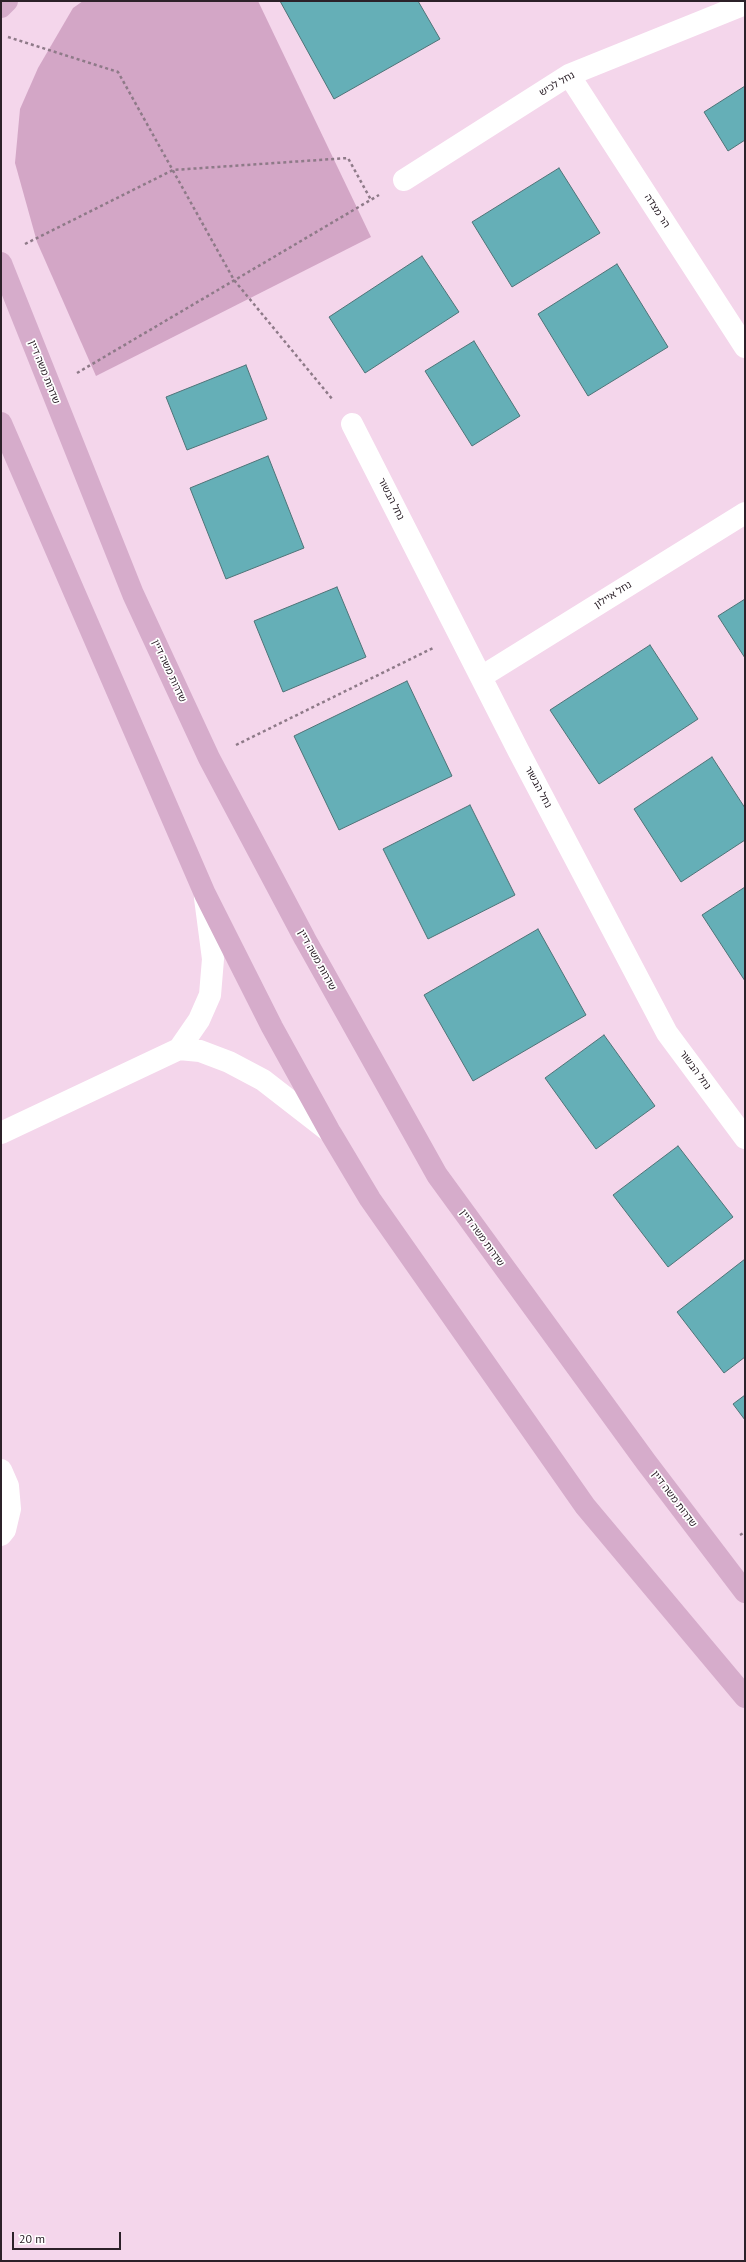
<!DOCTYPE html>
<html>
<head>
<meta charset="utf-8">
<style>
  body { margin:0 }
  #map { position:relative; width:746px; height:2262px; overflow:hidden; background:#f4d6eb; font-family:"PT Sans",sans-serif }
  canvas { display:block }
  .frame { position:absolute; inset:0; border:2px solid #2c2129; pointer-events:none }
  .scale { position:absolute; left:12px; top:2232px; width:109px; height:18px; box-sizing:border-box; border:2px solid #2c2129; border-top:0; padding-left:5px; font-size:12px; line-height:14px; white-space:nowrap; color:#2c2129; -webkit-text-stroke:3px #fff; paint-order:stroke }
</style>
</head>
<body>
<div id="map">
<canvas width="746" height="2262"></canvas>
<div class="frame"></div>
<div class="scale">20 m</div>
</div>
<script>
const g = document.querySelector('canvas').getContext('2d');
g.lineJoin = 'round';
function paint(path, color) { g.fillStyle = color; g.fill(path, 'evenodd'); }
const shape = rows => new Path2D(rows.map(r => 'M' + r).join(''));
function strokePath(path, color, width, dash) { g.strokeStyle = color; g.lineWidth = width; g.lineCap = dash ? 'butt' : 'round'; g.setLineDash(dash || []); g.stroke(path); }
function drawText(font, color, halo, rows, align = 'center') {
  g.font = font + ' "PT Sans","Noto Sans Hebrew",sans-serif'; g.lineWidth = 3.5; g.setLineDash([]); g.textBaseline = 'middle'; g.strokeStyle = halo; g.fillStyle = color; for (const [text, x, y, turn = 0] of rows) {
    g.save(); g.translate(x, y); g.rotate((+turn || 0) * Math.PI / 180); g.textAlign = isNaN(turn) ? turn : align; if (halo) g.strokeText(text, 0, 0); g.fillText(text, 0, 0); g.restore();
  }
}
const green = shape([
  [83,1,258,1,371,237,96,376,37,242,15,163,20,109,38,68,73,8]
]);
const building = shape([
  [280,1,418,1,440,39,334,99,280,1],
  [745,86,745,140,728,151,704,112,745,86],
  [559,168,600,233,512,287,472,222,559,168],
  [422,256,459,312,365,373,329,317,422,256],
  [617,264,668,347,588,396,538,314,617,264],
  [474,341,520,416,472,446,425,371,474,341],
  [246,365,267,419,187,450,166,397,246,365],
  [268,456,304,548,226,579,190,488,268,456],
  [337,587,366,657,283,692,254,621,337,587],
  [745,599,745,658,718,616,745,599],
  [650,645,698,719,599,784,550,710,650,645],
  [407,681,452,776,339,830,294,736,407,681],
  [712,757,745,808,745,840,681,882,634,809,712,757],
  [470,805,515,895,428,939,383,849,470,805],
  [745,887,745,981,702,915,745,887],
  [538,929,586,1015,473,1081,424,995,538,929],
  [604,1035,655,1106,596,1149,545,1078,604,1035],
  [678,1146,733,1217,668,1267,613,1195,678,1146],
  [745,1259,745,1357,724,1373,677,1312,745,1259],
  [745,1395,745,1420,733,1404,745,1395]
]);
const path = shape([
  [8,37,118,72,234,280,333,400],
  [25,244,173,170,348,158,371,200],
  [77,373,379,195],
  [236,745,433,648],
  [740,1535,745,1532]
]);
const minor = shape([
  [569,75,745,347],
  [404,180,569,75,745,4],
  [352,424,518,750,667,1033,745,1138],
  [481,677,745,513],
  [179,1049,199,1020,210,995,213,959,205,898],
  [1,1133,179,1049,200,1051,229,1062,263,1080,330,1132],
  [1,1470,8,1486,10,1509,5,1530,1,1535]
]);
const major = shape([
  [1,7,7,1],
  [1,263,133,594,209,758,305,939,437,1175,646,1462,745,1592],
  [1,423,205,894,272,1027,330,1132,370,1199,585,1506,745,1697]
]);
const streetNames = [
  ["נחל לכיש",557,84,-30],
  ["הר מצדה",657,211,57],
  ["שדרות משה דיין",44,372,68],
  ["נחל הבשור",391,499,63],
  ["נחל איילון",613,595,-32],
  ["שדרות משה דיין",169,671,65],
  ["נחל הבשור",538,787,62],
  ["שדרות משה דיין",317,960,61],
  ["נחל הבשור",695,1070,54],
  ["שדרות משה דיין",482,1238,54],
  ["שדרות משה דיין",674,1499,53]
];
paint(green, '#d3a6c6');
paint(building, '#65afb7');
strokePath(building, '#4e7377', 1);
strokePath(path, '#8e7a88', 2.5, [3, 3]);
strokePath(minor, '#fff', 22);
strokePath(major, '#d6accb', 22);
drawText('10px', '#2c2129', '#fff', streetNames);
</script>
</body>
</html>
